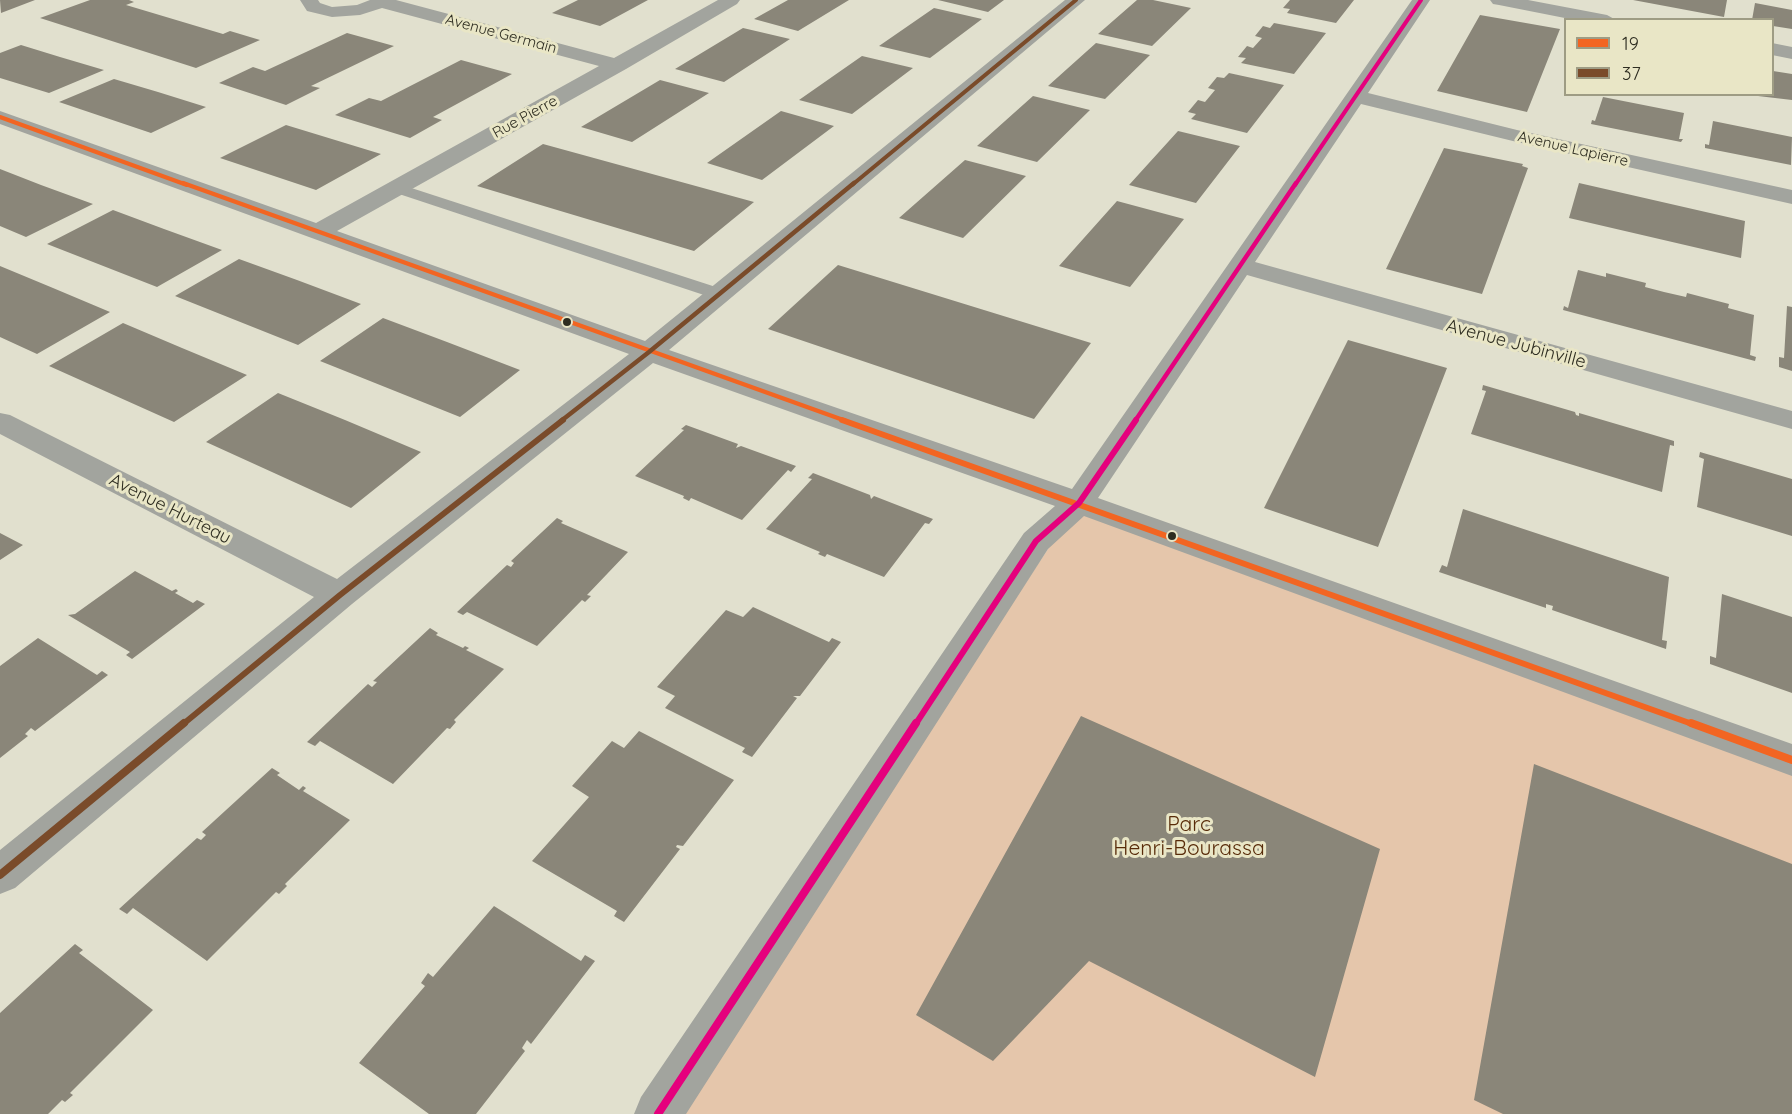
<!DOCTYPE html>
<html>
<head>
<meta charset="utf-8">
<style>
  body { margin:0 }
  #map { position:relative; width:1792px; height:1114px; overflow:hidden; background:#e1e0ce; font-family:Quicksand,sans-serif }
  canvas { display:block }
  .legend { position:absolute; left:1564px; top:18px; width:210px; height:78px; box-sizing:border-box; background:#e9e6c6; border:2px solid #9e9c84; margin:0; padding:8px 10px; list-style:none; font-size:18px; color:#2e2d21 }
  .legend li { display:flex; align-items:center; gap:12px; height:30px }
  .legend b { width:30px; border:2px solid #9e9c84 }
</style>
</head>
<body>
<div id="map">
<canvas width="1792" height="1114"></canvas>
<ul class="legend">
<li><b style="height:8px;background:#f26522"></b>19</li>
<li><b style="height:8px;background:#7a4b2a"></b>37</li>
</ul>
</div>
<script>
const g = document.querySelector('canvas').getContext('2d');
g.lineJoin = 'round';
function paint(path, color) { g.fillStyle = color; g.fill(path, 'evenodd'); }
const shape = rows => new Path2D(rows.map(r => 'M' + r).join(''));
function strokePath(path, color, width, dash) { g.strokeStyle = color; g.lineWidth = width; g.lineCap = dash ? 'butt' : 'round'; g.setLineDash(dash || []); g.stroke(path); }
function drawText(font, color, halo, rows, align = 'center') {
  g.font = font + ' Quicksand,sans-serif'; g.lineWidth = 6; g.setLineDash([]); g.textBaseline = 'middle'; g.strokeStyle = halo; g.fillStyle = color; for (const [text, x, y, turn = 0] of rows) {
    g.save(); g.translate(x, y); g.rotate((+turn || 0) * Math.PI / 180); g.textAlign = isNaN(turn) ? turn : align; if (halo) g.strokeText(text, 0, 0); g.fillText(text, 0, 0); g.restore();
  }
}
const green = shape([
  [1079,503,1792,760,1792,1114,669,1114]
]);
const building = shape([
  [0,0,35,0,1,13],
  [90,0,129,0,134,2,126,5,223,34,230,31,260,40,196,68,40,18],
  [578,0,648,0,600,26,552,13],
  [788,0,849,0,798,31,754,19],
  [938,0,1004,0,988,12],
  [1137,0,1153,0,1191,8,1152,46,1098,34],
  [1290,0,1354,0,1336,23,1287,13,1290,9,1283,8],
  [1633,0,1727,0,1724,17],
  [1755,3,1792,10,1792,29,1773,26,1773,20,1752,20],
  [934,8,982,19,930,58,879,46],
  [1480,15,1560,29,1527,112,1437,91],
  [1274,23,1326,33,1294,74,1241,63,1246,58,1238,57,1247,46,1253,48,1262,38,1255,36,1263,26,1270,28],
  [743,28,790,39,724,82,675,69],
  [347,33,394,46,311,86,320,88,286,105,219,83,253,67,265,71],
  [1096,43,1150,55,1105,99,1048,86],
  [21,45,60,57,104,70,49,93,0,78,0,53],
  [862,56,913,68,852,114,799,100],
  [461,60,512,74,433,117,442,120,410,138,335,115,369,98,381,101],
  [1773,71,1792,74,1792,100,1758,96,1773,94],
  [1229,73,1284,85,1247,133,1191,119,1196,114,1188,112,1198,100,1205,102,1215,90,1208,88,1217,77,1224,78],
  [114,79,158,92,206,107,151,133,59,102],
  [660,80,709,93,632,142,581,127],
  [1033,96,1090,110,1037,162,977,146],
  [1603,97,1684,113,1679,139,1683,139,1681,142,1591,124,1592,120,1595,121],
  [781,111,834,126,762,180,707,163],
  [1713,121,1792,137,1791,165,1705,148,1705,144,1709,145],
  [286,125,381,154,316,190,220,158],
  [1178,131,1240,146,1196,203,1129,185],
  [543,144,754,202,694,251,477,186],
  [1444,148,1523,164,1522,166,1528,168,1482,294,1386,269],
  [965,160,1026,176,963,238,899,218],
  [0,169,41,185,93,204,26,237,0,226],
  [1579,183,1745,221,1741,258,1569,218],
  [1117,201,1184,219,1130,287,1059,266],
  [113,210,164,229,222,250,157,287,47,244],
  [239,259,297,280,361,304,298,345,175,296],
  [838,265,1091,343,1034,419,768,329],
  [0,266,53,288,110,312,37,354,0,337],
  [1578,270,1606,277,1606,273,1646,283,1645,287,1664,292,1686,297,1687,293,1729,304,1728,308,1754,315,1750,355,1756,357,1755,361,1563,310,1564,306,1568,308],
  [1787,306,1792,307,1792,371,1779,367,1779,357,1784,358],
  [383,318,447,342,520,370,460,417,320,361],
  [123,323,182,348,247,375,174,422,49,366],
  [1348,340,1447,368,1378,547,1264,508],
  [1483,385,1575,412,1576,415,1579,416,1579,413,1674,441,1674,446,1670,445,1662,492,1471,434,1486,391,1482,390],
  [278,393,345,420,421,452,351,508,206,442],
  [686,425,738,444,736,448,741,446,796,466,791,472,788,470,742,520,691,498,689,501,683,498,684,496,635,476,684,430,681,429],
  [1700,452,1792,479,1792,536,1697,507,1704,459,1699,457],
  [813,473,870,495,871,499,874,496,933,519,929,524,925,523,884,577,827,554,825,557,818,554,820,552,766,529,812,479,808,478],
  [1463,509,1669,577,1662,640,1667,641,1666,649,1552,610,1553,606,1546,604,1546,608,1439,572,1442,565,1447,567],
  [557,518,563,521,561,523,628,552,587,595,591,596,585,602,582,600,537,646,467,612,463,615,457,612,507,565,511,567,514,563,511,561],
  [0,533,23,545,0,560],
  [135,571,172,591,176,589,178,591,175,593,193,603,197,600,205,604,132,659,126,655,130,652,68,615,75,614],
  [1722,594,1792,617,1792,693,1710,664,1710,656,1716,658],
  [753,607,829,642,832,638,841,642,800,696,793,696,797,698,752,757,742,752,745,748,665,708,675,696,657,687,726,610,743,617],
  [430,628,438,633,436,635,463,648,465,646,469,648,466,650,504,669,454,720,456,722,450,729,447,728,393,784,320,741,315,746,307,742,368,684,372,687,377,682,373,681],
  [38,638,97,675,102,671,108,675,35,731,31,728,25,734,28,736,0,758,0,666],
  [1081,716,1380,849,1315,1077,1089,961,993,1061,916,1015],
  [639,731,734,780,683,846,677,845,676,847,680,849,624,922,614,916,617,911,532,861,589,797,572,786,612,741,624,748],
  [1534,764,1792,864,1792,1114,1503,1114,1474,1100],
  [272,768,280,773,277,775,299,790,303,786,306,788,303,791,350,820,285,884,287,886,279,894,276,892,207,961,133,908,127,914,119,909,197,838,201,840,206,835,202,832],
  [494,906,581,961,585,955,595,961,531,1044,527,1040,522,1048,525,1051,476,1114,429,1114,359,1063,425,986,421,983,428,973,433,977],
  [75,944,83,950,79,953,153,1010,70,1093,73,1095,65,1102,62,1100,48,1114,0,1114,0,1013]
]);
const service = shape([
  [396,183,725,290,728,294,725,298,719,299,713,298,390,191,388,188,390,185,396,183]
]);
const minor = shape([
  [300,0,318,0,320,3,332,7,357,5,370,0,396,0,614,58,718,0,740,0,737,4,626,69,337,231,645,341,1065,0,1085,0,669,350,1072,489,1412,0,1430,0,1368,93,1517,130,1792,190,1792,204,1517,142,1361,104,1255,262,1792,411,1792,429,1247,275,1098,498,1792,744,1792,776,1084,516,1048,549,686,1114,634,1114,641,1097,1024,533,1055,506,653,363,352,604,15,888,0,894,0,850,314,597,0,434,0,413,10,415,337,579,629,354,0,124,0,111,316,223,599,66,382,8,360,15,332,17,307,11,300,0],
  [1490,0,1528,0,1607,15,1616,20,1575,20,1499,5,1493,4,1490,0],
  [1772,43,1792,47,1792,59,1772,55,1772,43]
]);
const bus1Far3 = shape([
  [0,117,187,185]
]);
const bus1Far2 = shape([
  [183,183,846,421]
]);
const bus1Far1 = shape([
  [842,420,1695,725]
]);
const bus1 = shape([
  [1691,723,1792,760]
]);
const bus2Far3 = shape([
  [852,185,1076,0]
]);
const bus2Far2 = shape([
  [561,421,649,352,854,183]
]);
const bus2Far1 = shape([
  [182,725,340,595,563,420]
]);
const bus2 = shape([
  [0,875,184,723]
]);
const bus3Far3 = shape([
  [1295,185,1421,0]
]);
const bus3Far2 = shape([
  [1135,421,1296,183]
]);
const bus3Far1 = shape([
  [915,725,1036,541,1079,503,1136,420]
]);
const bus3 = shape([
  [658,1114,916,723]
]);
const markers = [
  [567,322,5,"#2e2d21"],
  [1172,536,5,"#2e2d21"]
];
const farStreetnames = [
  ["Avenue Germain",501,34,15],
  ["Rue Pierre",525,117,-29],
  ["Avenue Lapierre",1573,149,13]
];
const streetNames = [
  ["Avenue Jubinville",1516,344,15],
  ["Avenue Hurteau",170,509,27]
];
const nearParknames = [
  ["Parc",1189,825],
  ["Henri-Bourassa",1189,849]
];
paint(green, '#e5c6ab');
paint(building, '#8a8679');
paint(service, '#a2a49e');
paint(minor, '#a2a49e');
strokePath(bus1Far3, '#f26522', 4);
strokePath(bus1Far2, '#f26522', 4.5);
strokePath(bus1Far1, '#f26522', 6);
strokePath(bus1, '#f26522', 8);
strokePath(bus2Far3, '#7a4b2a', 4);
strokePath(bus2Far2, '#7a4b2a', 4.5);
strokePath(bus2Far1, '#7a4b2a', 6);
strokePath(bus2, '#7a4b2a', 8);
strokePath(bus3Far3, '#e5007d', 4);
strokePath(bus3Far2, '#e5007d', 4.5);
strokePath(bus3Far1, '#e5007d', 6);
strokePath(bus3, '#e5007d', 8);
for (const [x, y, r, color] of markers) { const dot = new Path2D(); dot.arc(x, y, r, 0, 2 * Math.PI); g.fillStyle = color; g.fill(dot); strokePath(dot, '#e9e6c6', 2); }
drawText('15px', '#2e2d21', '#e9e6c6', farStreetnames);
drawText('18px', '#2e2d21', '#e9e6c6', streetNames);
drawText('21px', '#582b09', '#e9e6c6', nearParknames);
</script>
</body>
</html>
